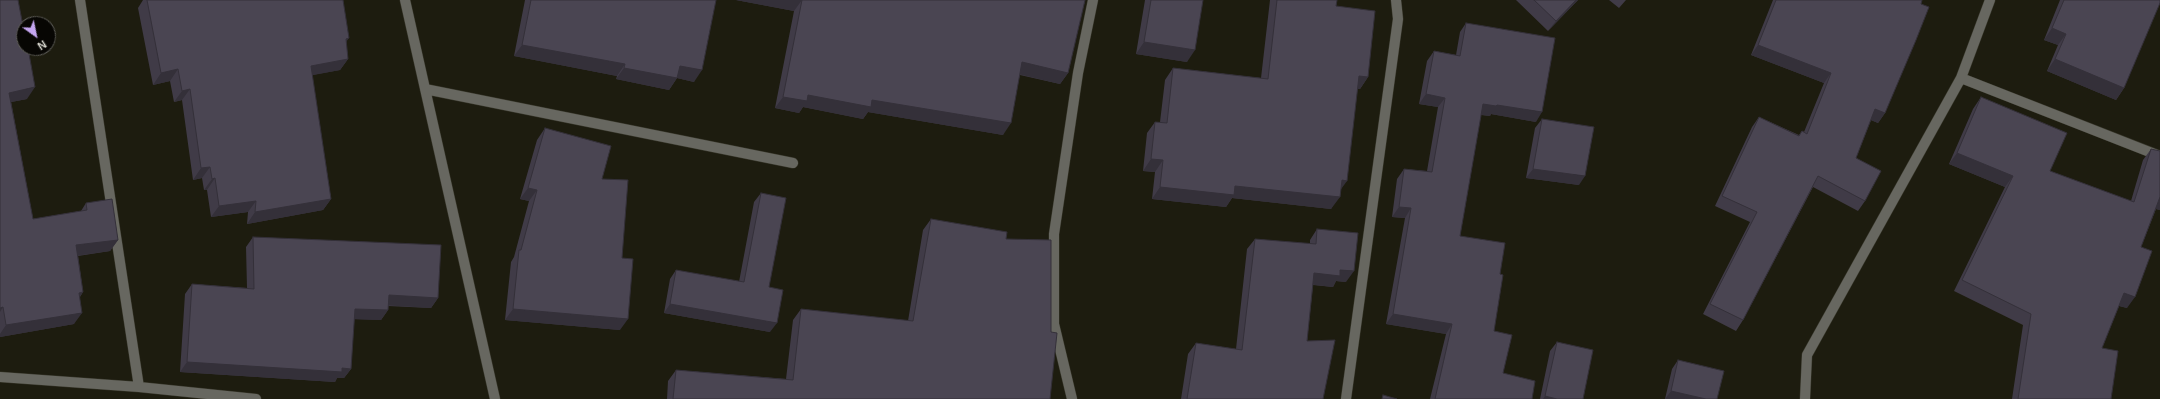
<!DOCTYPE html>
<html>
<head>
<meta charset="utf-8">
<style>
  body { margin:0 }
  #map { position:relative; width:2160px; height:399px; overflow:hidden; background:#1d1c0f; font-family:Helvetica,sans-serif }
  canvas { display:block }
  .north { position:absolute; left:16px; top:16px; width:40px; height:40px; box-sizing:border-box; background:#070603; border:1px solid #5b5a55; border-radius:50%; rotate:147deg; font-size:11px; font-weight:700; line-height:16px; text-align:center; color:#d9d8cf }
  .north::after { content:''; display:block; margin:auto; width:14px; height:18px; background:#c5a6f0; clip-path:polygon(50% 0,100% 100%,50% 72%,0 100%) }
</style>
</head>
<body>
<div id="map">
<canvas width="2160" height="399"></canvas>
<div class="north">N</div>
</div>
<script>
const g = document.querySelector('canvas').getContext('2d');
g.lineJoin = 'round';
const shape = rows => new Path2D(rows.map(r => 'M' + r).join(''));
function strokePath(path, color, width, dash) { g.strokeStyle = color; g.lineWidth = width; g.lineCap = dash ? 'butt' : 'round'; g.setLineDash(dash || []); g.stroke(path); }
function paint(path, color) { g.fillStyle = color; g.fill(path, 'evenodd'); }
const minor = shape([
  [80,0,139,387],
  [405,0,495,399],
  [1961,78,2160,156],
  [425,89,793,163],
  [0,377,139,387,256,399],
  [1072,399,1054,324,1054,234,1078,73,1093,0],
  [1346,399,1398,19,1396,0],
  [1805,399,1807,355,1961,78,1990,0]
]);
const wall = shape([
  [0,0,27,99,11,102,33,219,81,211,86,203,118,240,110,251,78,256,83,292,80,297,74,324,0,337],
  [143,0,343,0,346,42,348,59,340,70,312,75,331,199,323,210,247,224,248,212,211,217,207,190,204,190,202,178,193,180,182,100,174,102,170,81,153,85,138,8],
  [525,0,716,0,694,82,677,78,669,90,616,79,617,76,514,56],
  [736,0,1085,0,1068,73,1060,84,1020,75,1003,135,868,112,863,119,803,107,799,113,775,108,794,11],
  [1145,0,1203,0,1187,62,1136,54],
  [1270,0,1337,0,1336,6,1368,77,1360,89,1357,89,1341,189,1331,209,1232,198,1226,207,1152,199,1155,172,1143,171,1147,133,1155,122,1160,122,1165,80,1173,68,1261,78],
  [1516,0,1578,0,1548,31],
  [1609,0,1626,0,1619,8],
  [1773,0,1922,0,1885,113,1878,123,1871,120,1856,158,1865,201,1858,211,1813,187,1743,320,1736,331,1703,314,1750,222,1715,206,1752,127,1759,117,1799,135,1802,131,1804,132,1824,83,1751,55],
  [2060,0,2160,0,2124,88,2116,100,2047,71,2058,45,2044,40],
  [1466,23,1536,122,1491,114,1490,116,1481,115,1460,236,1500,274,1494,331,1503,373,1532,399,1430,399,1446,334,1386,324,1405,218,1392,217,1397,179,1404,169,1427,171,1438,107,1419,104,1427,61,1434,51,1456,55,1460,32],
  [1981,97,2050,171,2131,201,2143,160,2151,149,2160,210,2156,209,2141,247,2127,308,2119,306,2102,348,2111,399,2012,399,2023,325,1954,291,2005,187,1949,164,1973,109],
  [1542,119,1579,185,1526,178,1535,128],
  [545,128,602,179,622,258,620,330,505,320,511,262,514,257,529,201,520,199,537,140],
  [761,193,769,287,770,332,664,313,670,279,676,270,739,282,754,202],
  [931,219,1006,239,1050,399,667,399,668,381,676,370,786,379,793,320,801,309,908,321,923,230],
  [1317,229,1346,282,1336,281,1333,287,1313,285,1307,341,1323,399,1181,399,1188,354,1196,343,1236,349,1247,249,1255,239,1310,244,1310,240],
  [253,237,438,298,431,308,388,306,388,310,381,320,354,319,351,369,344,378,337,378,335,382,180,372,185,294,192,284,247,288,246,247],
  [1557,342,1583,399,1540,399,1550,351],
  [1678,360,1717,399,1665,399,1672,369]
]);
const shadedWall = shape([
  [736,0,802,0,794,11],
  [1576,0,1578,0,1548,31,1556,21],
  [2052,28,2066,34,2058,45,2044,40],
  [349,38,341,49,346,39],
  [1144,42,1195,50,1187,62,1136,54],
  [522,45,625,64,617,76,514,56],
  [1758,45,1831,73,1824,83,1751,55],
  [348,59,340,70,303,77,311,66],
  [2055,59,2124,88,2116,100,2047,71],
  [1022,62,1068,73,1060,84,1014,73],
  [680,66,702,70,694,82,677,78,669,90,616,79,624,68],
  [178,69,170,81,153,85,161,73],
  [1359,76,1368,77,1360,89,1351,88],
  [35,87,27,99,1,104,9,93],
  [190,89,182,100,174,102,182,91],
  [1426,94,1445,98,1438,107,1419,104],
  [808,95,872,100,1011,123,1003,135,868,112,863,119,803,107,799,113,775,108,783,97],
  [1483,104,1497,105,1542,112,1536,122,1491,114,1490,116,1476,114],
  [1875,109,1885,113,1878,123,1868,119],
  [1957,153,2013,176,2005,187,1949,164],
  [1151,159,1163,160,1155,172,1143,171],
  [210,167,202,178,193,180,201,168],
  [1533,169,1585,176,1579,185,1526,178],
  [215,178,207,190,204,190,212,179],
  [1342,180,1347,181,1339,192],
  [1235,186,1340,197,1331,209,1232,198,1226,207,1152,199,1160,187],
  [528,188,537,190,529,201,520,199],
  [2160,197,2160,210,2152,208],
  [331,199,323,210,247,224,255,212],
  [256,201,248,212,211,217,219,206],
  [1399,207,1411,208,1405,218,1392,217],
  [118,240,110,251,68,257,76,245],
  [1340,270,1354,271,1346,282,1336,281,1333,287,1307,284,1314,273],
  [83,292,75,304,79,293],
  [2124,293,2135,297,2127,308,2116,305],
  [389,295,438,298,431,308,382,305],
  [670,304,777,323,770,332,664,313],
  [3,307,0,312,0,308],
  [355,309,388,310,381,320,348,319],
  [513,309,628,319,620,330,505,320],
  [82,313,74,324,0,337,0,334,6,325],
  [1393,314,1452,324,1446,334,1386,324],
  [187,362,342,368,351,369,344,378,337,378,335,382,180,372],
  [1671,391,1706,399,1665,399],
  [1545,396,1557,399,1543,399]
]);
const building = shape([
  [0,0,18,0,24,31,24,48,28,48,35,87,9,93,33,219,87,210,86,203,112,199,118,240,76,245,83,292,79,293,82,313,6,325,3,307,0,308,0,0],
  [147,0,343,0,349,38,346,39,348,59,311,66,331,199,255,212,256,201,219,206,215,178,212,179,210,167,201,168,190,89,182,91,178,69,161,73,147,0],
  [531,0,716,0,702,70,680,66,677,78,624,68,625,64,522,45,531,0],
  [802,0,1085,0,1068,73,1022,62,1011,123,872,100,871,107,808,95,807,101,783,97,802,0],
  [1151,0,1203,0,1195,50,1144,42,1151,0],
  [1277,0,1337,0,1336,6,1375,11,1368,77,1359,76,1347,181,1342,180,1340,197,1235,186,1234,195,1160,187,1163,160,1151,159,1155,122,1167,123,1173,68,1268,79,1277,0],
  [1534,0,1576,0,1556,21,1534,0],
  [1776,0,1922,0,1921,4,1929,7,1916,40,1885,113,1875,109,1856,158,1881,171,1865,201,1818,176,1743,320,1710,304,1757,212,1722,196,1759,117,1799,136,1802,131,1807,134,1831,73,1758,45,1776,0],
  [2064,0,2160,0,2160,3,2124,88,2055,59,2066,34,2052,28,2064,0],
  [1466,23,1555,38,1542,112,1497,105,1496,106,1483,104,1460,236,1505,243,1500,274,1503,275,1494,331,1512,335,1503,373,1535,381,1532,399,1435,399,1452,324,1393,314,1411,208,1399,207,1404,169,1432,172,1445,98,1426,94,1434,51,1460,56,1466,23],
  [1981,97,2067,133,2050,171,2134,202,2151,149,2160,151,2160,197,2141,247,2152,251,2135,297,2124,293,2102,348,2118,351,2111,399,2018,399,2031,314,1962,280,2013,176,1957,153,1981,97],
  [1542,119,1594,127,1585,176,1533,169,1542,119],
  [545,128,611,146,602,179,628,180,622,258,633,259,628,319,513,309,519,250,521,250,537,190,528,188,545,128],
  [761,193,786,198,769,287,783,290,777,323,670,304,676,270,744,282,761,193],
  [931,219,1007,232,1006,239,1051,240,1051,332,1057,333,1050,399,673,399,676,370,793,380,801,309,913,321,931,219],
  [1317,229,1358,233,1354,271,1340,270,1340,276,1314,273,1307,341,1335,340,1323,399,1187,399,1196,343,1242,350,1255,239,1316,244,1317,229],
  [253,237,441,245,438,298,389,295,388,310,355,309,351,369,342,368,342,372,187,362,192,284,254,289,253,237],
  [1557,342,1593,350,1583,399,1557,399,1545,396,1557,342],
  [1678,360,1724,371,1717,399,1706,399,1671,391,1678,360],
  [1383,395,1397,399,1382,399,1383,395]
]);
strokePath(minor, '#37362a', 11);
strokePath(minor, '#676760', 10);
paint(wall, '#403b47');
paint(shadedWall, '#343039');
paint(building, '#4a4552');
strokePath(building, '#343039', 1);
</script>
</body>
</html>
